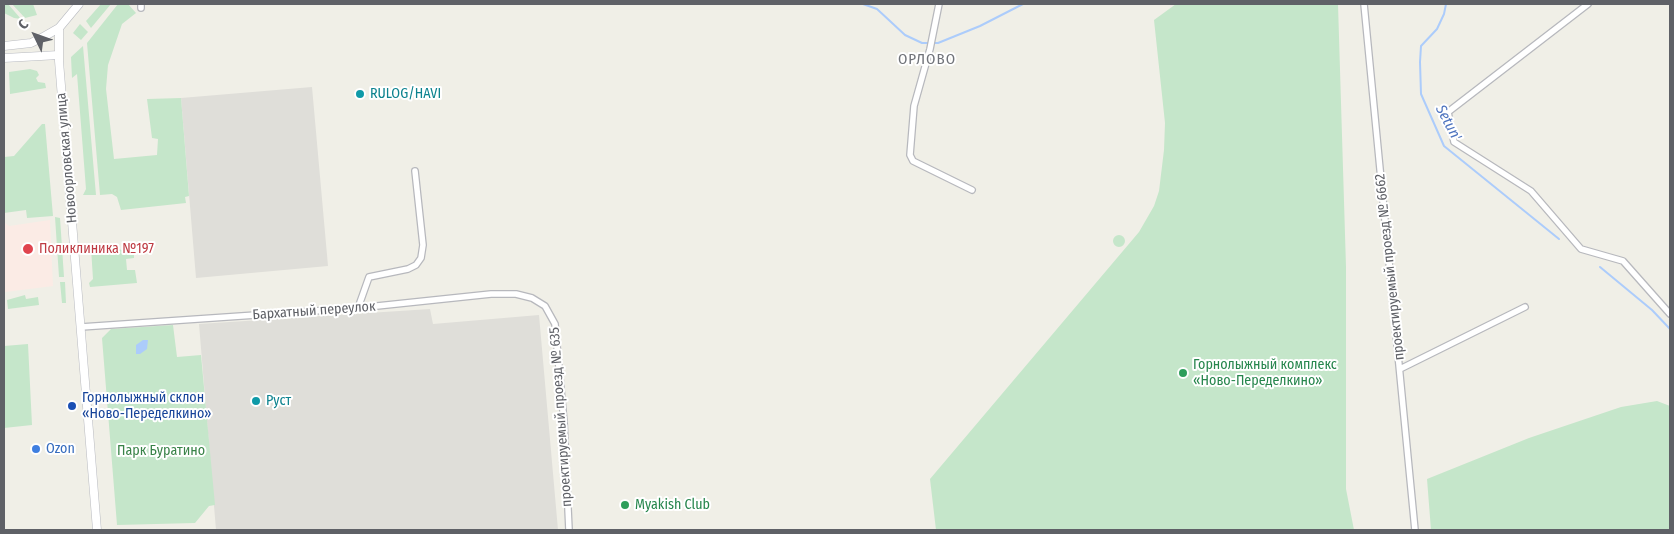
<!DOCTYPE html>
<html>
<head>
<meta charset="utf-8">
<style>
  body { margin:0 }
  #map { position:relative; width:1674px; height:534px; overflow:hidden; background:#f0efe7; font-family:"Fira Sans Condensed",sans-serif }
  canvas { display:block }
  .frame { position:absolute; inset:0; border:5px solid #5f6167; pointer-events:none }
  .north { position:absolute; left:10px; top:10px; width:50px; height:50px; -webkit-text-stroke:4px #fff; paint-order:stroke; rotate:312deg; font-size:14px; font-weight:700; line-height:20px; text-align:center; color:#5f6167 }
  .north::after { content:''; display:block; margin:auto; width:18px; height:22px; background:#5f6167; clip-path:polygon(50% 0,100% 100%,50% 72%,0 100%) }
</style>
</head>
<body>
<div id="map">
<canvas width="1674" height="534"></canvas>
<div class="frame"></div>
<div class="north">С</div>
</div>
<script>
const g = document.querySelector('canvas').getContext('2d');
g.lineJoin = 'round';
function paint(path, color) { g.fillStyle = color; g.fill(path, 'evenodd'); }
const shape = rows => new Path2D(rows.map(r => 'M' + r).join(''));
function strokePath(path, color, width, dash) { g.strokeStyle = color; g.lineWidth = width; g.lineCap = dash ? 'butt' : 'round'; g.setLineDash(dash || []); g.stroke(path); }
function drawText(font, color, halo, rows, align = 'center') {
  g.font = font + ' "Fira Sans Condensed",sans-serif'; g.lineWidth = 4; g.setLineDash([]); g.textBaseline = 'middle'; g.strokeStyle = halo; g.fillStyle = color; for (const [text, x, y, turn = 0] of rows) {
    g.save(); g.translate(x, y); g.rotate((+turn || 0) * Math.PI / 180); g.textAlign = isNaN(turn) ? turn : align; if (halo) g.strokeText(text, 0, 0); g.fillText(text, 0, 0); g.restore();
  }
}
const industrial = shape([
  [312,87,328,266,196,278,181,98],
  [430,309,433,324,539,315,558,530,216,530,199,324]
]);
const medical = shape([
  [50,220,53,286,5,292,4,222,9,226]
]);
const green = shape([
  [4,4,8,4,21,19,14,18,4,13],
  [12,4,33,4,37,15,25,18],
  [101,4,111,4,91,28,86,21],
  [118,4,128,4,136,13,122,24,108,65,106,89,114,159,157,155,158,139,152,138,147,99,181,98,189,196,185,197,186,203,121,210,117,197,112,194,100,195,87,43],
  [1176,4,1338,4,1346,267,1346,489,1354,530,936,530,930,479,1139,232,1154,206,1159,191,1164,150,1165,123,1154,20],
  [80,24,88,32,81,40,73,33],
  [83,46,96,195,83,195,86,189,77,74,72,78,71,57],
  [30,69,37,71,39,75,36,78,38,82,45,83,46,88,10,94,9,72],
  [42,124,45,124,53,216,27,218,26,210,4,213,4,157,14,156],
  [55,217,60,218,64,277,59,277],
  '1113 241a6 6 0 1 1 12 0a6 6 0 1 1-12 0Z',
  [90,245,119,249,134,255,134,258,126,259,127,270,135,270,137,283,90,287,89,283,93,279,91,248,87,249],
  [60,282,65,282,66,303,62,303],
  [25,295,26,299,38,297,39,305,8,309,7,300],
  [173,325,177,357,201,355,215,505,209,506,195,523,117,525,102,338,111,329],
  [28,344,32,425,4,428,4,346],
  [1657,401,1670,406,1670,530,1431,530,1427,479,1529,438,1621,407]
]);
const water = shape([
  [143,340,148,340,147,349,140,354,136,354,136,345]
]);
const stream = shape([
  [863,4,877,9,905,35,922,43,938,43,980,26,1023,4],
  [1446,4,1444,14,1437,29,1421,46,1420,62,1421,94,1444,146,1559,239],
  [1600,267,1652,310,1670,329]
]);
const street = shape([
  [141,4,141,8],
  [939,4,930,49,914,106,910,155,913,161,972,190],
  [1364,4,1415,530],
  [1588,4,1448,112,1454,142,1531,191,1581,249,1623,261,1670,314],
  [358,308,369,277,408,269,416,265,421,258,423,245,415,171],
  [81,327,358,308,491,294,516,294,532,298,545,306,555,324,564,422,569,530],
  [1400,369,1525,307]
]);
const secondary = shape([
  [59,28,59,61,97,530],
  [4,46,31,43,45,36,59,28,79,4],
  [4,58,59,55]
]);
const markers = [
  [360,94,5,"#0f9aa8"],
  [28,249,6,"#e0444e"],
  [1183,373,5,"#2e9e5b"],
  [256,401,5,"#0f9aa8"],
  [72,406,5,"#1a4fb4"],
  [36,449,5,"#3f7fe0"],
  [625,505,5,"#2e9e5b"]
];
const cultureNames = [
  ["RULOG/HAVI",370,94],
  ["Руст",266,401]
];
const streetNames = [
  ["Новоорловская улица",67,158,-95],
  ["проектируемый проезд № 6662",1390,267,-96],
  ["Бархатный переулок",314,311,-4],
  ["проектируемый проезд № 635",561,417,-94]
];
const healthNames = [
  ["Поликлиника №197",39,249]
];
const leisureNames = [
  ["Горнолыжный комплекс",1193,365],
  ["«Ново-Переделкино»",1193,381],
  ["Myakish Club",635,505]
];
const transitNames = [
  ["Горнолыжный склон",82,398],
  ["«Ново-Переделкино»",82,414]
];
const shopNames = [
  ["Ozon",46,449]
];
const parkNames = [
  ["Парк Буратино",161,451]
];
const neighbourhoodNames = [
  ["ОРЛОВО",927,60]
];
const waterNames = [
  ["Setun'",1448,123,62]
];
paint(industrial, '#dfded9');
paint(medical, '#fbebe5');
paint(green, '#c5e6ca');
paint(water, '#acccfb');
strokePath(stream, '#acccfb', 2);
strokePath(street, '#b7b8bd', 8);
strokePath(secondary, '#b8bac0', 9);
strokePath(street, '#fff', 5.5);
strokePath(secondary, '#fff', 8);
for (const [x, y, r, color] of markers) { const dot = new Path2D(); dot.arc(x, y, r, 0, 2 * Math.PI); g.fillStyle = color; g.fill(dot); strokePath(dot, '#fff', 2); }
drawText('14px', '#0d838f', '#fff', cultureNames, 'left');
drawText('14px', '#5f6167', '#fff', streetNames);
drawText('14px', '#be3a42', '#fff', healthNames, 'left');
drawText('14px', '#27864d', '#fff', leisureNames, 'left');
drawText('14px', '#164399', '#fff', transitNames, 'left');
drawText('14px', '#366cbe', '#fff', shopNames, 'left');
drawText('14px', '#398348', '#fff', parkNames);
g.letterSpacing = '1px';
drawText('15px', '#707379', '#fff', neighbourhoodNames);
g.letterSpacing = '0px';
drawText('italic 15px', '#4e74bf', '#fff', waterNames);
</script>
</body>
</html>
